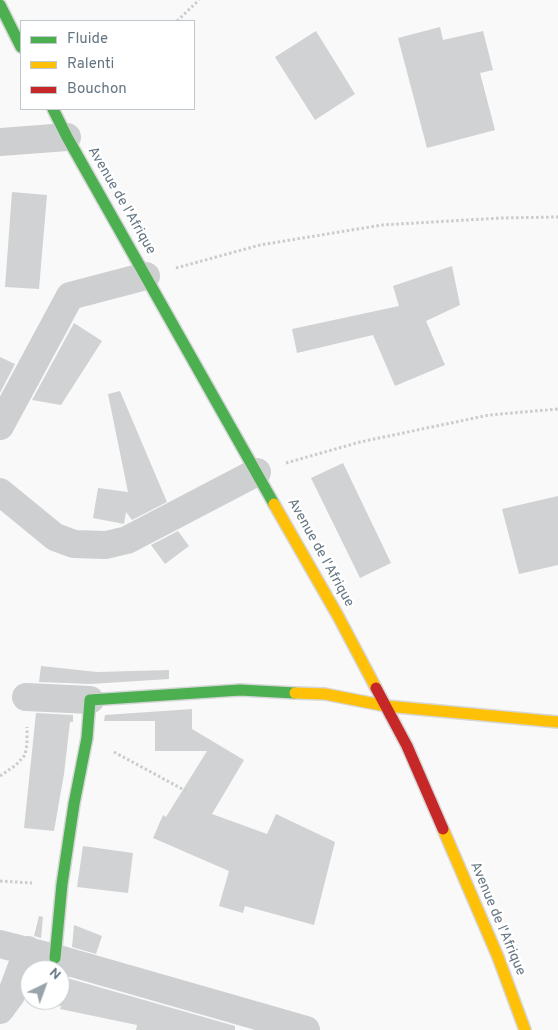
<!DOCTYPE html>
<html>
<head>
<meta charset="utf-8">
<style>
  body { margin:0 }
  #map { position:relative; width:558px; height:1030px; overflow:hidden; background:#f9f9f9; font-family:Overpass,sans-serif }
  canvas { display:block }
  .legend { position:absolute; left:20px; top:20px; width:175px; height:90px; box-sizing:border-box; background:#fff; border:1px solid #c1c8cd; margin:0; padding:6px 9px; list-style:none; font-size:15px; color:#657683 }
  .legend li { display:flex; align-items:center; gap:10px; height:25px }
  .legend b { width:25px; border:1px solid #c1c8cd }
  .north { position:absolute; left:20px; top:960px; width:50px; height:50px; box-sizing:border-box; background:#fff; border:1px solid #c1c8cd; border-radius:50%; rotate:42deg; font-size:14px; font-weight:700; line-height:20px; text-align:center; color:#657683 }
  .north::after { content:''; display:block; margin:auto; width:18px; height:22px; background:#99a4ac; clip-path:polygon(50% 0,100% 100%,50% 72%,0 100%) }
</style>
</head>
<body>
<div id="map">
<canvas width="558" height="1030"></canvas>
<ul class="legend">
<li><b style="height:6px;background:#4caf50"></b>Fluide</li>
<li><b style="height:6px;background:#ffc107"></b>Ralenti</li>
<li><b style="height:6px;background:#c62828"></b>Bouchon</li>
</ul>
<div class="north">N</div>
</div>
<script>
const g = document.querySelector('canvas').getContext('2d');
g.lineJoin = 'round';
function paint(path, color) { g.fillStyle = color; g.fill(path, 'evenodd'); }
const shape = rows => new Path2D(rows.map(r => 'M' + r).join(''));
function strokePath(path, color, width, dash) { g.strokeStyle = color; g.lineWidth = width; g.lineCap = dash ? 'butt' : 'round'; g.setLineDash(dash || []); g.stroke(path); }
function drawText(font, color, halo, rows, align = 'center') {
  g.font = font + ' Overpass,sans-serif'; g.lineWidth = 5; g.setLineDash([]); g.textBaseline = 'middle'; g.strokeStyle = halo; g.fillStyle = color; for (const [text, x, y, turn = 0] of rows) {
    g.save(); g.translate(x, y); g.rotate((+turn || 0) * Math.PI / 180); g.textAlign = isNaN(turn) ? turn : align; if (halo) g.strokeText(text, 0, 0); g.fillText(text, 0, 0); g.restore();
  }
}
const building = shape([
  [440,27,443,40,483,31,493,70,480,73,495,130,427,148,398,38],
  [316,31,355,94,315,120,275,57],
  [12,192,47,195,39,289,5,287],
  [452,266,460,305,426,321,445,365,395,386,373,335,297,353,292,329,399,306,393,286],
  [74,323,102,341,61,405,32,400],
  [0,357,15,364,0,393],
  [120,391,167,502,132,520,126,512,124,524,93,518,98,488,128,492,108,394],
  [343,463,391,563,360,578,311,478],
  [558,496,558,565,519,574,502,509],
  [178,531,189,546,165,564,151,545],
  [41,666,97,672,169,670,169,679,90,684,39,682],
  [192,709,192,729,244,760,212,814,267,834,276,814,335,842,314,925,245,906,243,913,219,906,229,871,153,838,163,815,166,817,207,751,155,751,155,721,104,721,105,715],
  [36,713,73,715,73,722,70,722,64,774,54,831,24,828],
  [83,846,133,853,128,893,77,887],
  [39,916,43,917,41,938,34,936],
  [74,925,102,936,96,954,72,947],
  [60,976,235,1026,235,1030,136,1030,137,1025,60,1009,61,1006,34,1000,60,1000]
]);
const path = shape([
  [177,21,199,0],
  [176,268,260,245,382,225,501,218,558,217],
  [286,463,360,442,489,415,558,409],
  [114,752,186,791],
  [0,776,16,765,25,755,27,744,27,727],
  [0,881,32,883]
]);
const street = shape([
  [0,142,67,137],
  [0,426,70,296,146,276],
  [0,492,55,537,74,544,106,545,127,540,257,472],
  [26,697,90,700],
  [0,944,55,958,306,1030],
  [0,1010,11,995,28,950]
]);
const fast = shape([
  [0,5,21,47],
  [53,109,67,137,274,504],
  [55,958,62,884,74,804,87,738,90,700,240,690,295,693]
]);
const slow = shape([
  [274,504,338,616,376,688],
  [295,693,325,694,386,706,558,722],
  [443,829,498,957,525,1030]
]);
const jam = shape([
  [376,688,407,746,443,829]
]);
const streetNames = [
  ["Avenue de l'Afrique",121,201,60],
  ["Avenue de l'Afrique",320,553,61],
  ["Avenue de l'Afrique",497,919,67]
];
paint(building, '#d0d2d3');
strokePath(fast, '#d5d6d7', 14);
strokePath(slow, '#d5d6d7', 14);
strokePath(jam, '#d5d6d7', 14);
strokePath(path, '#cbcccd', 3, [2.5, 2.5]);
strokePath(street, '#cecfd0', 28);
strokePath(fast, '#4caf50', 11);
strokePath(slow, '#ffc107', 11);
strokePath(jam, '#c62828', 11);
drawText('14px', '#657683', '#fff', streetNames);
</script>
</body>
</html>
